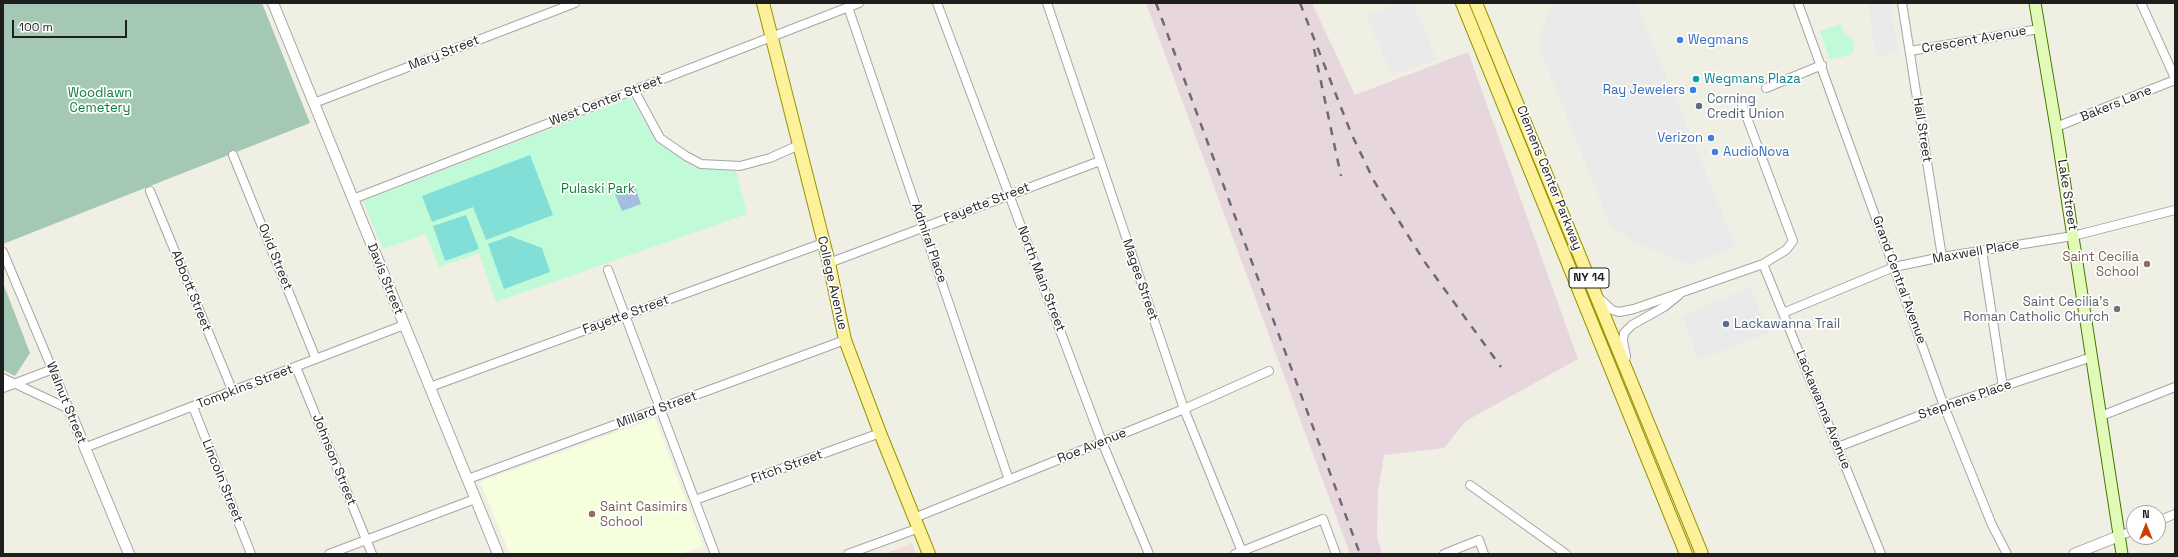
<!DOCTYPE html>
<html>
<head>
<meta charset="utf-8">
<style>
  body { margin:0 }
  #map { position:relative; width:2178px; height:557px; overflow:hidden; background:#efefe4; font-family:"Space Grotesk",sans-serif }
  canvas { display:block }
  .frame { position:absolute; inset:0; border:4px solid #1e1e1e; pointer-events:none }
  .north { position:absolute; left:2126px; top:505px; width:40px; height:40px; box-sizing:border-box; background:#fff; border:1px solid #a5a5a5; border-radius:50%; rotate:0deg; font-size:11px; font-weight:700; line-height:16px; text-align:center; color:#1e1e1e }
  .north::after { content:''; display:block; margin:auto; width:14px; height:18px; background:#cc3f00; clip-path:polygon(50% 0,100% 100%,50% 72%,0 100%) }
  .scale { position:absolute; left:12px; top:20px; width:115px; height:18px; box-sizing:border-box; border:2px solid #1e1e1e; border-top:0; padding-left:5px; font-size:12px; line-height:14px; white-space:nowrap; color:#1e1e1e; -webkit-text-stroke:3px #fff; paint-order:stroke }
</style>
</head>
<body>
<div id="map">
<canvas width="2178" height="557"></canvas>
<div class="frame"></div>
<div class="north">N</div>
<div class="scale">100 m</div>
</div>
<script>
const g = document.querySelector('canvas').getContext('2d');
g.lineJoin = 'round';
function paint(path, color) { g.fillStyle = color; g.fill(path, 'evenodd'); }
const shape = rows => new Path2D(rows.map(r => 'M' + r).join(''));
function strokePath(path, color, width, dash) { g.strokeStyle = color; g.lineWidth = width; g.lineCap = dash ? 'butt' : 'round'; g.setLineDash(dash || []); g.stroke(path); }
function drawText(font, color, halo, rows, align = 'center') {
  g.font = font + ' "Space Grotesk",sans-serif'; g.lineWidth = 3.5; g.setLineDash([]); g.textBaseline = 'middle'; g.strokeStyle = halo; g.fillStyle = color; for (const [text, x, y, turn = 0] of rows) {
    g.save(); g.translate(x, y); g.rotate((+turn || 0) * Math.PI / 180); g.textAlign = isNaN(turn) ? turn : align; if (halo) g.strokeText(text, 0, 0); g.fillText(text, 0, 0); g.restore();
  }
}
const commercial = shape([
  [912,543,916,554,884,554]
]);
const industrial = shape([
  [1146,3,1312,3,1355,95,1468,52,1578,359,1466,421,1444,448,1384,455,1378,491,1377,537,1382,554,1350,554]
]);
const education = shape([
  [655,418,703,546,680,554,510,554,480,482]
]);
const cemetery = shape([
  [3,3,262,3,310,123,3,244],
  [3,283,30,353,15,376,3,370]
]);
const park = shape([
  [1841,24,1844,33,1853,40,1854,51,1850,55,1830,60,1820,31],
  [631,98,654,138,693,167,736,171,747,214,496,302,479,253,439,267,426,234,383,249,363,201]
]);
const pitch = shape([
  [530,155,553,215,486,240,473,207,432,222,422,196],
  [466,215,479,249,445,261,433,226],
  [510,236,542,248,550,272,504,289,488,244]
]);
const parking = shape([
  [1398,3,1413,3,1437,60,1392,75,1366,16],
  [1552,3,1636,3,1736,246,1690,265,1634,242,1611,227,1540,51,1540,35],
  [1868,3,1890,3,1898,53,1876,56],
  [1749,287,1769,333,1698,360,1683,316]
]);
const water = shape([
  [635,187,641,204,622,211,615,194]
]);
const minor = shape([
  [937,3,1102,442,1149,554],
  [1047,3,1184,409,1243,554],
  [1798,3,1944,406,1992,525,2007,554],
  [1902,3,1942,257],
  [2141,3,2175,78],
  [848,7,1009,480],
  [1910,51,2039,29],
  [1766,88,1822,65],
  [634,90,660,138,686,156,701,164,740,166,770,158,799,145],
  [1740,99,1793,241,1786,250,1763,264,1881,554],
  [314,103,575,3],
  [2056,127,2175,80],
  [233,155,316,359],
  [150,191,233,392],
  [353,199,859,3],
  [1982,250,2003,387],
  [3,252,69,409],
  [829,263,1100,161],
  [608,270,715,554],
  [1600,299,1612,310,1619,312,1634,309,1763,264],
  [1783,313,1894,267,1942,257,2073,236,2175,210],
  [1626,357,1623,341,1624,333,1632,325,1664,307,1679,295],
  [296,367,372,554],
  [3,378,69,409],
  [430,387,823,243],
  [3,388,53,369],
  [193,407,251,554],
  [2101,416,2175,387],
  [1838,447,1944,406,2092,357],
  [84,448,404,325],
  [468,479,845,340],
  [1470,485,1566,554],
  [695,500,880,433],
  [914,518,1184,409,1269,371],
  [2158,521,2175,514],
  [2119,536,2134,530],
  [329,554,475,499],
  [848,554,919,528],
  [1235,554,1323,519,1336,554],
  [1444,554,1479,540,1484,554]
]);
const tertiary = shape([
  [273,3,498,554],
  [69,409,129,554],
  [2074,554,2119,536]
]);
const secondary = shape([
  [2035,3,2056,127,2122,554]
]);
const primary = shape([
  [763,3,829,263,845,340,880,433,929,554],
  [1462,3,1686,554],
  [1476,3,1702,554]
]);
const rail = shape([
  [1156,3,1360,554],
  [1300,3,1351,133,1374,181,1424,261,1501,367],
  [1314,49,1341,176]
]);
const markers = [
  [1680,40,4,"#3f7fe0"],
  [1696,79,4,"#0f9aa8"],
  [1693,90,4,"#3f7fe0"],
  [1699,106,4,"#5c6f8a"],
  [1711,138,4,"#3f7fe0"],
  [1715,152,4,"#3f7fe0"],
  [2147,264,4,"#8d6e63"],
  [2117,309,4,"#6b7280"],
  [1726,324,4,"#5c6f8a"],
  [592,514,4,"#8d6e63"]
];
const shields = [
  [1589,278,40]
];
const shieldNames = [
  ["NY 14",1589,278]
];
const shopNames = [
  ["Wegmans",1688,40],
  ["Ray Jewelers",1685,90,"right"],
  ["Verizon",1703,138,"right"],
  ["AudioNova",1723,152]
];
const streetNames = [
  ["Crescent Avenue",1974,40,-10],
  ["Mary Street",444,53,-21],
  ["West Center Street",606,101,-21],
  ["Bakers Lane",2116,104,-22],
  ["Hall Street",1922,130,81],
  ["Clemens Center Parkway",1549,178,68],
  ["Lake Street",2067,195,81],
  ["Fayette Street",987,203,-21],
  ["Admiral Place",929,243,71],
  ["Maxwell Place",1976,252,-10],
  ["Ovid Street",275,257,68],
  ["Davis Street",385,279,68],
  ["North Main Street",1041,279,69],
  ["Magee Street",1140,280,71],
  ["Grand Central Avenue",1899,280,70],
  ["College Avenue",832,283,77],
  ["Abbott Street",191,291,68],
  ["Fayette Street",626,315,-20],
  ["Tompkins Street",245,387,-21],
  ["Stephens Place",1965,400,-19],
  ["Walnut Street",66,403,68],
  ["Millard Street",657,410,-20],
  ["Lackawanna Avenue",1823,410,68],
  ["Roe Avenue",1092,446,-22],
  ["Johnson Street",334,460,68],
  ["Fitch Street",787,467,-20],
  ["Lincoln Street",222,481,68]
];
const cultureNames = [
  ["Wegmans Plaza",1704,79]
];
const parkNames = [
  ["Woodlawn",100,93],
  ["Cemetery",100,108],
  ["Pulaski Park",598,189]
];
const serviceNames = [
  ["Corning",1707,99],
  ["Credit Union",1707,114],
  ["Lackawanna Trail",1734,324]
];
const educationNames = [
  ["Saint Cecilia",2139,257],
  ["School",2139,272],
  ["Saint Casimirs",600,507,"left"],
  ["School",600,522,"left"]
];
const worshipNames = [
  ["Saint Cecilia's",2109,302],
  ["Roman Catholic Church",2109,317]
];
paint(commercial, '#f0ddd3');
paint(industrial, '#e8d6df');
paint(education, '#f5ffdd');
paint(cemetery, '#a5c8b5');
paint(park, '#c0fad7');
paint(pitch, '#81dfd8');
paint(parking, '#eaeaea');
paint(water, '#a4bfdd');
strokePath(minor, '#a5a5a5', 10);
strokePath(tertiary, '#a5a5a5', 12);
strokePath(secondary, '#467704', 13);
strokePath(primary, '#989500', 14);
strokePath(minor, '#fff', 8);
strokePath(tertiary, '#fff', 10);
strokePath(secondary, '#e2fab7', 11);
strokePath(primary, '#fdf19c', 12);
strokePath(rail, '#6c6c6c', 2.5, [8, 8]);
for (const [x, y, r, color] of markers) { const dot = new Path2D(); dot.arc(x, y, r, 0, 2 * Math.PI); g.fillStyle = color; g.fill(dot); strokePath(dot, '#fff', 1.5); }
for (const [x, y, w] of shields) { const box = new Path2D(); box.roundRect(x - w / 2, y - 10, w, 20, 3); g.fillStyle = '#fff'; g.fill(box); strokePath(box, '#1e1e1e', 1); }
drawText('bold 12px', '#1e1e1e', null, shieldNames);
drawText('13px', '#366cbe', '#fff', shopNames, 'left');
drawText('13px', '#1e1e1e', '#fff', streetNames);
drawText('13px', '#0d838f', '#fff', cultureNames, 'left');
drawText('13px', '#0a7e38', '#fff', parkNames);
drawText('13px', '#4e5e75', '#fff', serviceNames, 'left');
drawText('13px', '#785e54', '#fff', educationNames, 'right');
drawText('13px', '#5b616d', '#fff', worshipNames, 'right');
</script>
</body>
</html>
